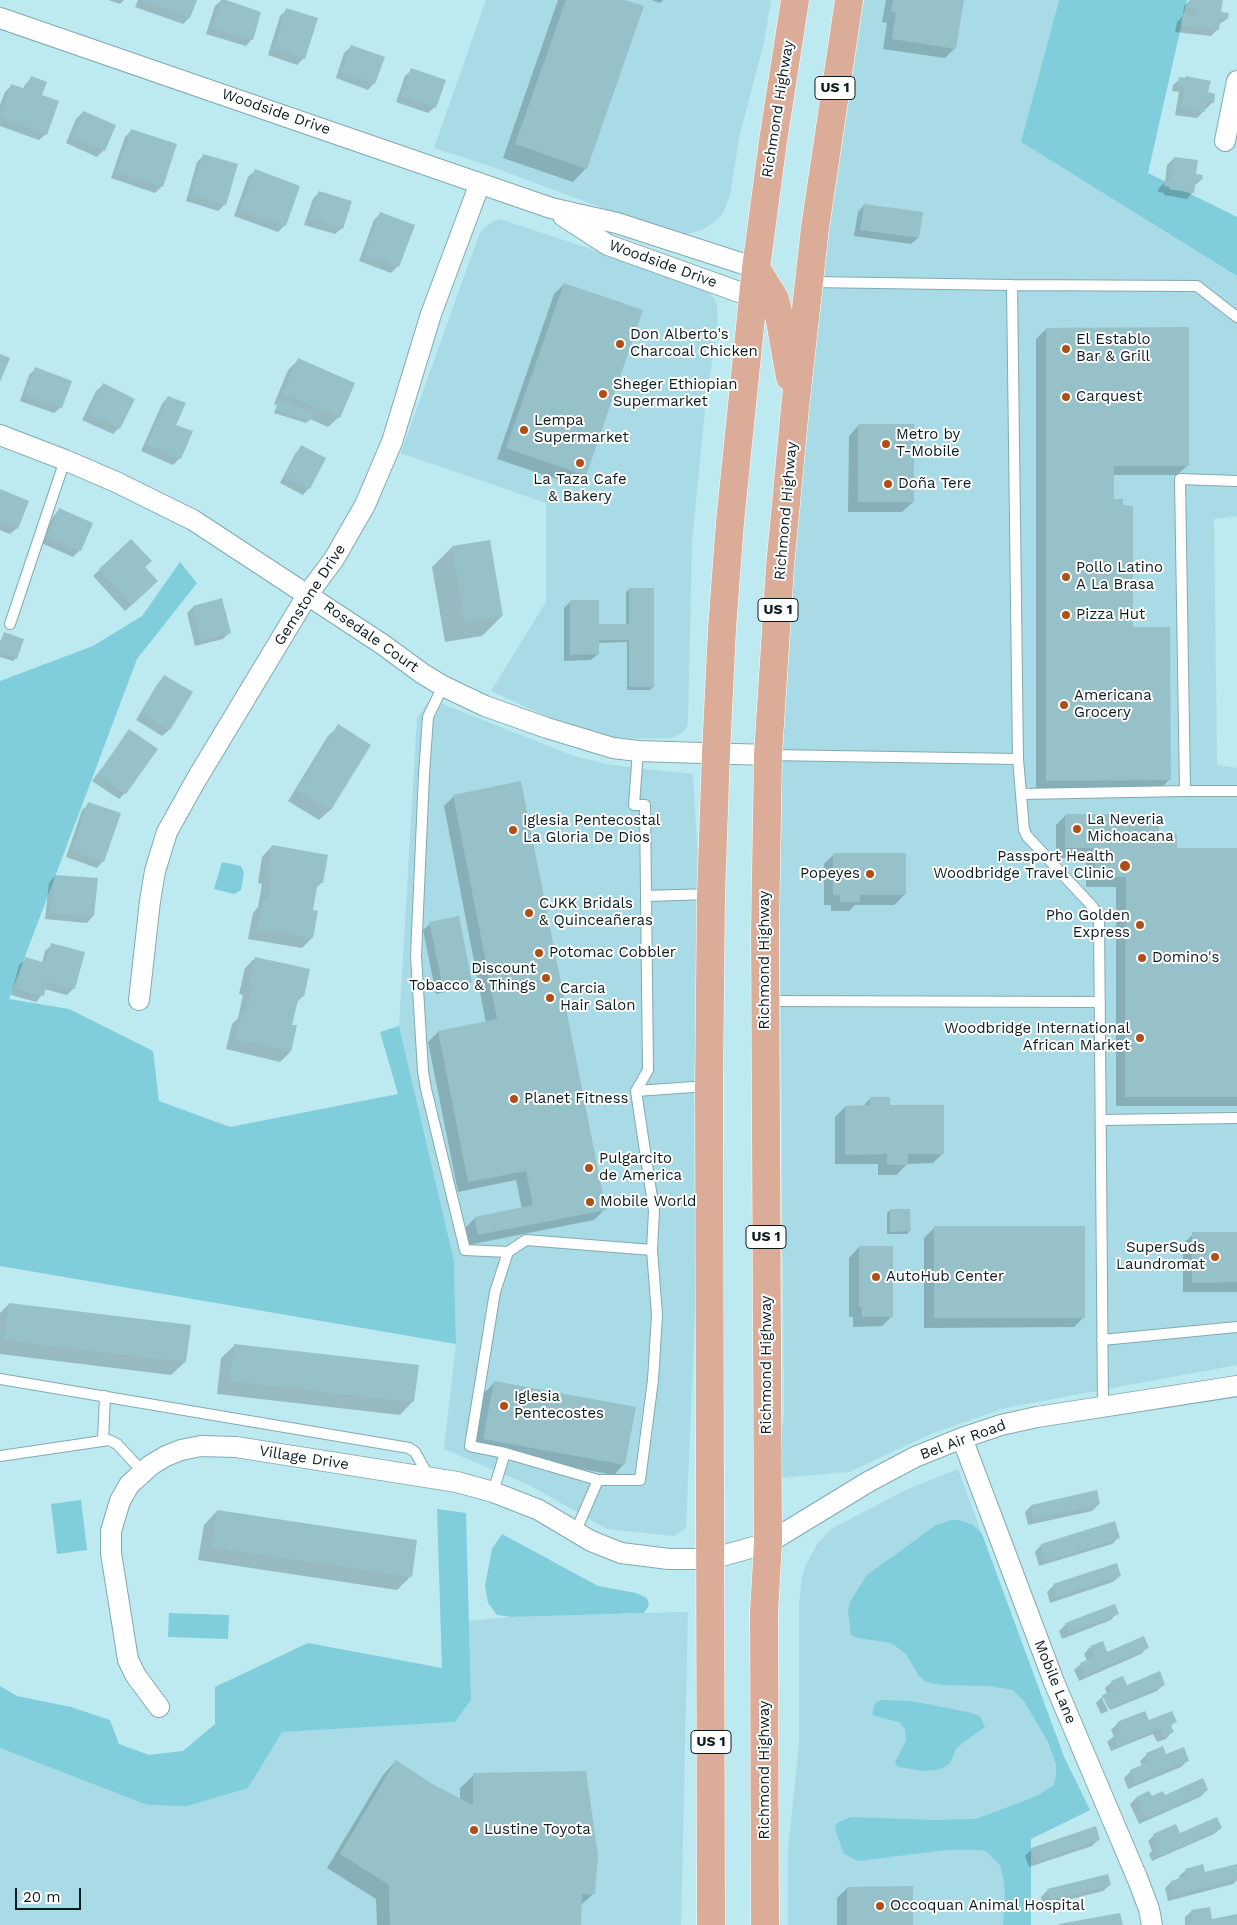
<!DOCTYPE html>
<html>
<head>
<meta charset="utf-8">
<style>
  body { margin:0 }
  #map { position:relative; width:1237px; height:1925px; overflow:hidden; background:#bde9f0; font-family:"Work Sans",sans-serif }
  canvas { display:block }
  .scale { position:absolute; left:15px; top:1888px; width:66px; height:22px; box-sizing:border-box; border:2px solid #0b1c1f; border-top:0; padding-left:6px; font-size:15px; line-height:18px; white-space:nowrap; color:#0b1c1f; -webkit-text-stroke:4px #fff; paint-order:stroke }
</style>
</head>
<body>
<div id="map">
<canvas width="1237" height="1925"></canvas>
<div class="scale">20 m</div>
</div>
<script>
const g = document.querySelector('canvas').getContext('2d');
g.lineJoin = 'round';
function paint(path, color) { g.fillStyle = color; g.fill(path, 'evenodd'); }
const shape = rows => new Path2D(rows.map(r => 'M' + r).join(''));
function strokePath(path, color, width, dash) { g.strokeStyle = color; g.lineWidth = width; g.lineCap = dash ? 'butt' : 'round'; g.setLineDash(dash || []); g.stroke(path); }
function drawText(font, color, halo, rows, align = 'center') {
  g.font = font + ' "Work Sans",sans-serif'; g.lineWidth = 4; g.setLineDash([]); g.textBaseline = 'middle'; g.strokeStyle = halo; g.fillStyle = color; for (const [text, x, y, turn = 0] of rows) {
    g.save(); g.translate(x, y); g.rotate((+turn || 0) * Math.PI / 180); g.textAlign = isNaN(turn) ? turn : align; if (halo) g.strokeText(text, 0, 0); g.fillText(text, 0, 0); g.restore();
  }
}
const built = shape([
  [486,0,771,0,764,42,739,138,730,196,723,213,716,221,702,230,682,235,632,219,487,165,434,148],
  [864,0,1059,0,1021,142,1237,276,1237,516,1214,519,1217,765,1237,768,1237,1365,1005,1408,933,1433,849,1472,777,1478,784,1413,778,701,800,367],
  [500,219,694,283,707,290,714,298,717,304,718,325,706,399,692,542,688,718,687,727,683,732,672,738,608,739,565,725,491,691,546,602,546,503,401,453,480,232,492,222],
  [430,699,574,756,611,765,693,774,707,1021,686,1528,674,1536,607,1529,529,1485,444,1449,456,1344,454,1261,399,1026,417,718],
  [958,1469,1064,1757,1090,1810,1031,1839,1031,1925,788,1925,788,1850,799,1744,799,1605,802,1577,805,1567,817,1544,831,1529,908,1489],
  [688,1612,681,1925,0,1925,0,1748,147,1805,248,1788,281,1732,455,1722,471,1700,469,1621,511,1617]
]);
const green = shape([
  [1059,0,1187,0,1148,173,1237,217,1237,276,1021,142],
  [180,562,197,583,137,659,9,999,69,1009,153,1051,159,1101,230,1127,398,1094,380,1032,399,1026,454,1261,456,1344,0,1266,0,681,93,646,142,616],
  [222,862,241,866,244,873,241,890,234,894,214,889],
  [81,1500,87,1550,57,1554,51,1504],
  [437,1509,466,1513,471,1700,455,1722,282,1732,248,1788,187,1806,147,1805,0,1748,0,1686,17,1696,71,1707,110,1720,119,1744,149,1755,183,1751,215,1724,215,1687,308,1643,442,1668],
  [952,1520,959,1520,973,1525,982,1534,1064,1757,1090,1810,1031,1839,1031,1925,1003,1925,1005,1894,1003,1877,1000,1865,987,1852,981,1850,946,1850,858,1861,844,1854,835,1829,837,1823,851,1817,932,1820,976,1819,1037,1796,1054,1785,1056,1775,1056,1765,1048,1742,1024,1701,1013,1690,990,1686,942,1685,926,1682,918,1675,906,1654,898,1648,891,1643,858,1638,851,1635,848,1610,850,1602,867,1575,936,1525],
  [502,1534,598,1586,636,1593,647,1598,649,1605,644,1613,511,1617,497,1615,488,1603,485,1586,492,1549],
  [169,1613,229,1615,228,1639,168,1637],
  [881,1700,911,1701,968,1712,980,1716,985,1727,964,1742,956,1749,950,1763,941,1769,924,1771,898,1767,895,1762,906,1741,905,1729,899,1722,875,1716,872,1713,875,1703]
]);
const shadow = shape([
  [108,0,124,0,120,4],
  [138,0,196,0,189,18,183,24,135,7],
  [222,0,252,39,246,46,206,34,215,6],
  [558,0,621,0,586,168,573,182,503,158],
  [651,0,663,0,660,3],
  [886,0,963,0,955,48,945,58,883,49,887,23,882,22],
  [1190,0,1214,0,1220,13,1227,19,1218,25,1217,30,1211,36,1175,32,1177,22,1183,16,1184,6],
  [287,10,304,58,297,65,268,55,280,16],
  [351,47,374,83,368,90,336,78,344,53],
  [412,70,435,107,428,113,396,102,405,76],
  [31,78,40,96,46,134,39,140,0,126,0,105,5,92,12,85,23,89,25,85],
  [1180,79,1207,93,1212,103,1206,109,1204,109,1203,112,1197,118,1175,115,1179,92,1172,91,1173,85],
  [83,112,104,150,97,157,66,143,76,119],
  [131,131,162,186,155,193,111,178,125,137],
  [204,155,225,204,218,211,186,201,197,162],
  [1174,158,1201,180,1194,186,1193,192,1187,199,1164,195,1164,193,1158,192,1159,188,1165,182,1167,165],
  [255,171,285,225,278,232,234,216,248,177],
  [319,192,342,228,335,234,304,225,313,199],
  [864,205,918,238,911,244,854,236,858,212],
  [380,214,398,266,391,273,359,261,374,220],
  [564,284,584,475,574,485,497,459,554,294],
  [1046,329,1188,465,1177,475,1112,475,1113,501,1132,628,1169,780,1159,790,1036,790,1036,339],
  [298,360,339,417,328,427,310,419,306,423,274,413,277,405,274,404,288,370],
  [35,369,61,407,54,413,20,401,29,375],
  [103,385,119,428,113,434,82,420,96,391],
  [168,397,180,458,173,465,141,451,162,404],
  [859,425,913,502,902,512,848,512,849,436],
  [301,447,309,488,303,495,280,483,295,454],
  [0,491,17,528,10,534,0,530],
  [59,510,80,550,73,557,41,543,53,517],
  [131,540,144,568,150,588,125,611,93,576],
  [489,541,502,616,482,636,445,642,432,567,452,547],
  [629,589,653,687,650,690,627,690,627,642,598,643,598,654,591,660,564,661,564,608,570,602,598,625,626,625,626,592],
  [193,607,229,633,223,639,195,646,187,613],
  [5,634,16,658,13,661,0,657,0,641],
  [165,676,191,692,169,730,162,736,136,720,158,683],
  [339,726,370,745,330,810,319,820,288,801,328,736],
  [130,731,125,793,119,799,92,781],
  [454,796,604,1210,594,1220,468,1245,465,1228,475,1218,522,1209,516,1180,458,1192,428,1042,438,1032,486,1023,444,806],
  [89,804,103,861,97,868,66,857,82,810],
  [1066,815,1175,849,1237,849,1237,1106,1116,1106,1116,887,1086,887,1086,858,1056,858,1056,825],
  [272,846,322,882,316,888,312,911,312,938,302,948,248,939,253,913,258,907,262,884,258,883,262,857],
  [834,854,905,894,894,905,855,905,849,911,831,911,831,905,824,905,824,864],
  [55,876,93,916,87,923,45,919,49,883],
  [430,924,471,982,464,988,436,994,423,930],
  [52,945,74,988,67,995,44,989,42,995,36,1002,11,995,19,965,26,959,42,963,45,951],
  [255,958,309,970,302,997,296,1003,291,1026,295,1026,290,1052,280,1062,226,1049,232,1024,238,1018,243,995,239,994,245,968],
  [870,1099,889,1106,943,1153,933,1163,907,1164,896,1175,878,1175,878,1164,835,1164,835,1117,845,1107,862,1107],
  [890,1210,910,1231,907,1234,887,1234,887,1213],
  [934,1228,1084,1317,1074,1327,924,1328,924,1238],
  [1237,1233,1237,1292,1183,1292,1183,1244,1193,1234],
  [859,1247,892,1316,882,1326,853,1327,853,1317,849,1317,849,1258],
  [9,1304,185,1362,171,1375,0,1354,0,1313],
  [235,1345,413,1401,400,1415,217,1394,221,1358],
  [494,1383,624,1464,614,1475,474,1449,484,1393],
  [1099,1504,1092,1511,1028,1525,1025,1512,1031,1506],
  [217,1511,416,1541,410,1577,397,1590,198,1560,204,1525],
  [1118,1538,1112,1544,1039,1566,1035,1552,1041,1545],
  [1116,1565,1120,1576,1113,1582,1050,1603,1047,1592,1053,1586],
  [1117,1613,1111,1620,1062,1639,1059,1631,1066,1624],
  [1090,1647,1106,1654,1147,1648,1141,1654,1079,1681,1074,1670,1081,1664,1087,1661,1084,1654],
  [1112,1682,1126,1687,1164,1684,1157,1691,1110,1710,1105,1698,1102,1698,1108,1711,1101,1714,1096,1703,1103,1696,1107,1694,1105,1688],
  [1175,1722,1170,1727,1172,1732,1166,1739,1157,1742,1153,1734,1111,1751,1107,1742,1114,1736,1111,1730,1118,1723],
  [1147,1754,1166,1756,1188,1760,1181,1767,1128,1789,1124,1778,1131,1771,1142,1765,1140,1761],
  [396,1761,433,1786,460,1800,460,1788,474,1775,594,1893,580,1906,580,1925,377,1925,376,1899,327,1868,383,1775],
  [1207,1790,1200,1797,1139,1824,1130,1804,1136,1798,1165,1797],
  [1221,1828,1214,1834,1152,1861,1149,1854,1152,1851,1148,1841,1154,1835,1180,1835],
  [1099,1839,1092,1846,1029,1867,1025,1856,1032,1849],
  [1237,1866,1237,1880,1233,1884,1168,1901,1165,1888,1171,1882,1180,1880,1179,1876,1186,1870,1204,1874],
  [1110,1885,1103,1891,1043,1906,1041,1897,1048,1890],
  [847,1888,912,1925,837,1925,837,1898],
  [1192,1911,1211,1921,1237,1916,1237,1925,1185,1925,1185,1917]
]);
const building = shape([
  [141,0,197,0,190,18],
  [221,0,226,0,261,12,253,40,212,28],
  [566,0,625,0,644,6,587,169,515,144],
  [893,0,964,0,956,49,892,39,896,13,891,12],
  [1190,0,1223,0,1221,12,1229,13,1228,19,1220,18,1219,30,1181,25,1183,14,1195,16,1196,9,1189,8],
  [286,8,318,18,305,59,274,49],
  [351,45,385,57,375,84,341,72],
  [411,68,446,80,436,108,401,95],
  [31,76,47,82,42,95,59,101,47,135,0,117,11,84,26,89],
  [1186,76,1211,81,1208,92,1215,94,1214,103,1206,102,1205,112,1181,108,1185,86,1178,85,1179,77,1185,78],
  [83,111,116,125,105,151,72,136],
  [131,129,177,144,163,187,117,172],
  [203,154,238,164,226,205,192,195],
  [1174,157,1198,160,1196,174,1203,175,1202,180,1196,179,1194,193,1169,189,1170,187,1164,186,1165,180,1170,181],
  [255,169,300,186,286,226,240,210],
  [319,191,352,201,343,229,310,218],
  [864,204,923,212,919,238,860,230],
  [380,212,415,225,399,267,364,254],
  [564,283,643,310,586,476,506,448],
  [1189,327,1189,466,1114,466,1114,499,1123,499,1123,505,1133,506,1133,627,1170,627,1171,780,1046,781,1046,328],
  [0,354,10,358,0,382],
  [298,358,355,383,340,418,283,393],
  [35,367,72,381,62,408,25,394],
  [103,383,135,399,120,429,88,413],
  [168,396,186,403,176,425,193,431,181,459,147,445],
  [279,401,313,412,310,421,276,410],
  [858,424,914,424,914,502,858,502],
  [301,445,326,458,310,489,285,477],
  [0,489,29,501,18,529,0,521],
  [59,508,93,523,81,551,47,537],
  [131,539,152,561,145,567,158,581,132,605,99,569],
  [490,540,503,616,465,623,452,546],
  [629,588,654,588,654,687,629,687,629,640,599,640,599,654,570,655,570,600,599,600,599,624,629,624],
  [222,598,231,633,201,640,193,606],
  [4,632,24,639,17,659,0,653,0,644],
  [164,675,193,692,170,730,141,713],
  [338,724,371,745,331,810,297,790],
  [129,729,158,749,126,794,98,774],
  [521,781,606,1210,478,1235,474,1217,533,1205,526,1171,468,1182,438,1031,497,1019,453,795],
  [88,802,121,813,104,862,72,851],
  [1065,814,1159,814,1159,834,1177,834,1177,848,1237,848,1237,1097,1125,1097,1126,877,1095,877,1095,848,1065,848],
  [272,845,328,855,323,883,318,882,313,910,318,911,313,938,258,929,262,901,267,902,271,874,267,873],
  [833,853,906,853,906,895,860,895,860,902,840,902,840,895,833,895],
  [55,875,98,878,94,916,51,913],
  [459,916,472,982,443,988,429,922],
  [51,943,85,952,75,989,47,982,44,996,17,989,25,957,46,963],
  [255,957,310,969,304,997,299,996,292,1025,297,1025,291,1052,236,1039,242,1012,246,1013,253,986,248,985],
  [870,1097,890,1097,890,1105,944,1105,944,1154,908,1154,908,1165,887,1165,887,1154,845,1155,845,1106,870,1105],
  [890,1209,910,1209,911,1231,890,1232],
  [934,1226,1085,1226,1085,1318,934,1318],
  [1192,1232,1237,1232,1237,1282,1192,1283],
  [859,1246,893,1246,893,1317,862,1317,862,1307,859,1307],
  [9,1303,191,1325,186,1362,4,1340],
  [234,1344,419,1365,414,1402,230,1381],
  [494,1381,636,1407,625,1465,483,1439],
  [1097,1490,1100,1504,1034,1519,1031,1505],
  [217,1510,417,1540,412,1577,211,1547],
  [1115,1521,1120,1538,1046,1561,1041,1544],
  [1117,1563,1121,1576,1057,1597,1053,1584],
  [1115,1604,1119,1614,1069,1633,1065,1623],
  [1144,1636,1149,1648,1085,1675,1080,1663,1094,1657,1090,1646,1103,1641,1107,1652],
  [1160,1671,1165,1685,1108,1708,1102,1695,1115,1690,1111,1681,1123,1676,1127,1685],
  [1145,1711,1149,1720,1172,1711,1177,1722,1170,1724,1174,1732,1163,1737,1160,1728,1118,1746,1113,1734,1121,1731,1117,1722],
  [1163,1746,1166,1754,1184,1747,1189,1761,1135,1783,1130,1770,1149,1762,1146,1753],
  [396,1760,434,1785,473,1805,473,1773,586,1771,598,1856,595,1894,582,1894,581,1925,390,1925,389,1885,340,1854],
  [1203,1778,1208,1790,1146,1819,1136,1797,1149,1791,1152,1796,1163,1791,1165,1795],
  [1217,1817,1222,1828,1159,1856,1155,1846,1158,1845,1153,1834,1176,1824,1180,1833],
  [1096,1826,1100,1840,1036,1862,1031,1848],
  [1203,1864,1205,1872,1237,1864,1237,1879,1174,1895,1171,1881,1187,1876,1185,1869],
  [1108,1874,1111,1885,1050,1900,1047,1889],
  [913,1886,913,1925,847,1925,847,1887],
  [1210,1907,1212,1919,1237,1914,1237,1925,1184,1925,1193,1922,1191,1910],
  [1120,1913,1123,1925,1059,1925,1059,1924]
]);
const service = shape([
  [1012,285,1197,286,1237,317],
  [10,624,65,460],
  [443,686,428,717,424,774,416,956,423,1071,426,1089,465,1250,508,1252],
  [770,755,1018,759,1012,285,811,282],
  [1018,759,1024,830,1027,836,1064,876,1093,907,1099,917,1103,1406],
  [1185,791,1237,791],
  [1021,794,1185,791,1180,479,1237,481],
  [646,896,710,894],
  [766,1001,1100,1002],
  [636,1091,708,1086],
  [1101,1120,1237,1118],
  [1102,1340,1237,1327],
  [0,1379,409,1448,415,1452,429,1477],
  [103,1440,105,1396],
  [0,1456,109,1440,117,1444,142,1471],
  [598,1480,505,1453,470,1446,495,1292,508,1252,526,1240,652,1250],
  [493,1492,505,1453],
  [575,1533,598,1480,640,1480,653,1380,657,1315,652,1250,654,1211,636,1091,648,1070,645,805,634,805,638,751]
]);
const minor = shape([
  [0,18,551,208,617,223,756,268],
  [1225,141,1237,81],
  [563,216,608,245,753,297],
  [0,435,65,460,116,482,193,520,382,644,423,674,443,686,485,706,547,728,613,748,638,751,768,755],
  [139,1000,150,901,155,871,167,832,196,780,308,594,334,559,365,505,392,442,431,314,480,183],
  [962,1438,1054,1682,1138,1880,1149,1909,1152,1925],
  [159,1707,136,1676,128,1660,111,1553,111,1531,120,1501,129,1485,151,1465,166,1456,181,1450,201,1446,236,1447,457,1482,493,1492,539,1510,591,1541,621,1553,669,1559,711,1559,768,1543,868,1482,915,1457,962,1438,1001,1425,1037,1417,1237,1386]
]);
const primary = shape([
  [756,268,775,299,780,321,790,377],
  [711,1925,709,1086,711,894,716,753,722,629,730,522,756,268,773,141,795,0],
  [765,1925,764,1612,768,1543,765,932,768,755,780,567,795,408,815,228,849,0]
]);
const markers = [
  [620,344,5,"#b14e15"],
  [1066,349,5,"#b14e15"],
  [603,394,5,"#b14e15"],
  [1066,397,5,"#b14e15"],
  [524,430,5,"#b14e15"],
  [886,444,5,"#b14e15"],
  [580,463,5,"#b14e15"],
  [888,484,5,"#b14e15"],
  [1066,577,5,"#b14e15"],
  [1066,615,5,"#b14e15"],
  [1064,705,5,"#b14e15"],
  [1077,829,5,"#b14e15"],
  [513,830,5,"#b14e15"],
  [1125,866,6,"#b14e15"],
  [870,874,5,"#b14e15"],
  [529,913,5,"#b14e15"],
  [1140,925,5,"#b14e15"],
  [539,953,5,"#b14e15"],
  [1142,958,5,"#b14e15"],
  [546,978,5,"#b14e15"],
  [550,998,5,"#b14e15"],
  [1140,1038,5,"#b14e15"],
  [514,1099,5,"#b14e15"],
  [589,1168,5,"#b14e15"],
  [590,1202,5,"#b14e15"],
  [1215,1257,5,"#b14e15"],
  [876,1277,5,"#b14e15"],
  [504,1406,5,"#b14e15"],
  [474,1830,5,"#b14e15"],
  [880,1906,5,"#b14e15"]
];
const shields = [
  [835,88,40],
  [778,610,40],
  [766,1237,40],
  [711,1742,40]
];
const shieldNames = [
  ["US 1",835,88],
  ["US 1",778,610],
  ["US 1",766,1237],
  ["US 1",711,1742]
];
const streetNames = [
  ["Richmond Highway",778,109,-81],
  ["Woodside Drive",276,112,19],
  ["Woodside Drive",663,264,20],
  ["Richmond Highway",786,511,-85],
  ["Gemstone Drive",310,595,-57],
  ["Rosedale Court",371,637,35],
  ["Richmond Highway",765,960,-90],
  ["Richmond Highway",767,1365,-90],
  ["Bel Air Road",963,1440,-20],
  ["Village Drive",304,1458,9],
  ["Mobile Lane",1055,1682,68],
  ["Richmond Highway",765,1770,-90]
];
const poiNames = [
  ["Don Alberto's",630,335],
  ["Charcoal Chicken",630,352],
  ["El Establo",1076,340],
  ["Bar & Grill",1076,357],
  ["Sheger Ethiopian",613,385],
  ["Supermarket",613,402],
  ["Carquest",1076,397],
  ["Lempa",534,421],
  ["Supermarket",534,438],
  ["Metro by",896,435],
  ["T-Mobile",896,452],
  ["La Taza Cafe",580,480,"center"],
  ["& Bakery",580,497,"center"],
  ["Doña Tere",898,484],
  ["Pollo Latino",1076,568],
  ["A La Brasa",1076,585],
  ["Pizza Hut",1076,615],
  ["Americana",1074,696],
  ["Grocery",1074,713],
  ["La Neveria",1087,820],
  ["Michoacana",1087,837],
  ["Iglesia Pentecostal",523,821],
  ["La Gloria De Dios",523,838],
  ["Passport Health",1114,857,"right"],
  ["Woodbridge Travel Clinic",1114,874,"right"],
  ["Popeyes",860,874,"right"],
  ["CJKK Bridals",539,904],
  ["& Quinceañeras",539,921],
  ["Pho Golden",1130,916,"right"],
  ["Express",1130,933,"right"],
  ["Potomac Cobbler",549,953],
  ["Domino's",1152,958],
  ["Discount",536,969,"right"],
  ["Tobacco & Things",536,986,"right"],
  ["Carcia",560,989],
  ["Hair Salon",560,1006],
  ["Woodbridge International",1130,1029,"right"],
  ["African Market",1130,1046,"right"],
  ["Planet Fitness",524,1099],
  ["Pulgarcito",599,1159],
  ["de America",599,1176],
  ["Mobile World",600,1202],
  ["SuperSuds",1205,1248,"right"],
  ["Laundromat",1205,1265,"right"],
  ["AutoHub Center",886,1277],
  ["Iglesia",514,1397],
  ["Pentecostes",514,1414],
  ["Lustine Toyota",484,1830],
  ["Occoquan Animal Hospital",890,1906]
];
paint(built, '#a8dbe5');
paint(green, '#80cddb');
paint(shadow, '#0003');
paint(building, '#97c1c9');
strokePath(service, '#81aab1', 12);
strokePath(minor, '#81aab1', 22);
strokePath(primary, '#fff', 29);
strokePath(service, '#fff', 10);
strokePath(minor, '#fff', 20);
strokePath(primary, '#dbad98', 28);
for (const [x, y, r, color] of markers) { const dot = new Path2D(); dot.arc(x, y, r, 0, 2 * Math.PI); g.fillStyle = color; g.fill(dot); strokePath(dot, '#fff', 2); }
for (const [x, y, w] of shields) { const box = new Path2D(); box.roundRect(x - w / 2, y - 11.5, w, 23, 4); g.fillStyle = '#fff'; g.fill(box); strokePath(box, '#0b1c1f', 1); }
drawText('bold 14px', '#0b1c1f', null, shieldNames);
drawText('15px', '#0b1c1f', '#fff', streetNames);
drawText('15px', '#0b1c1f', '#fff', poiNames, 'left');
</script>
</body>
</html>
